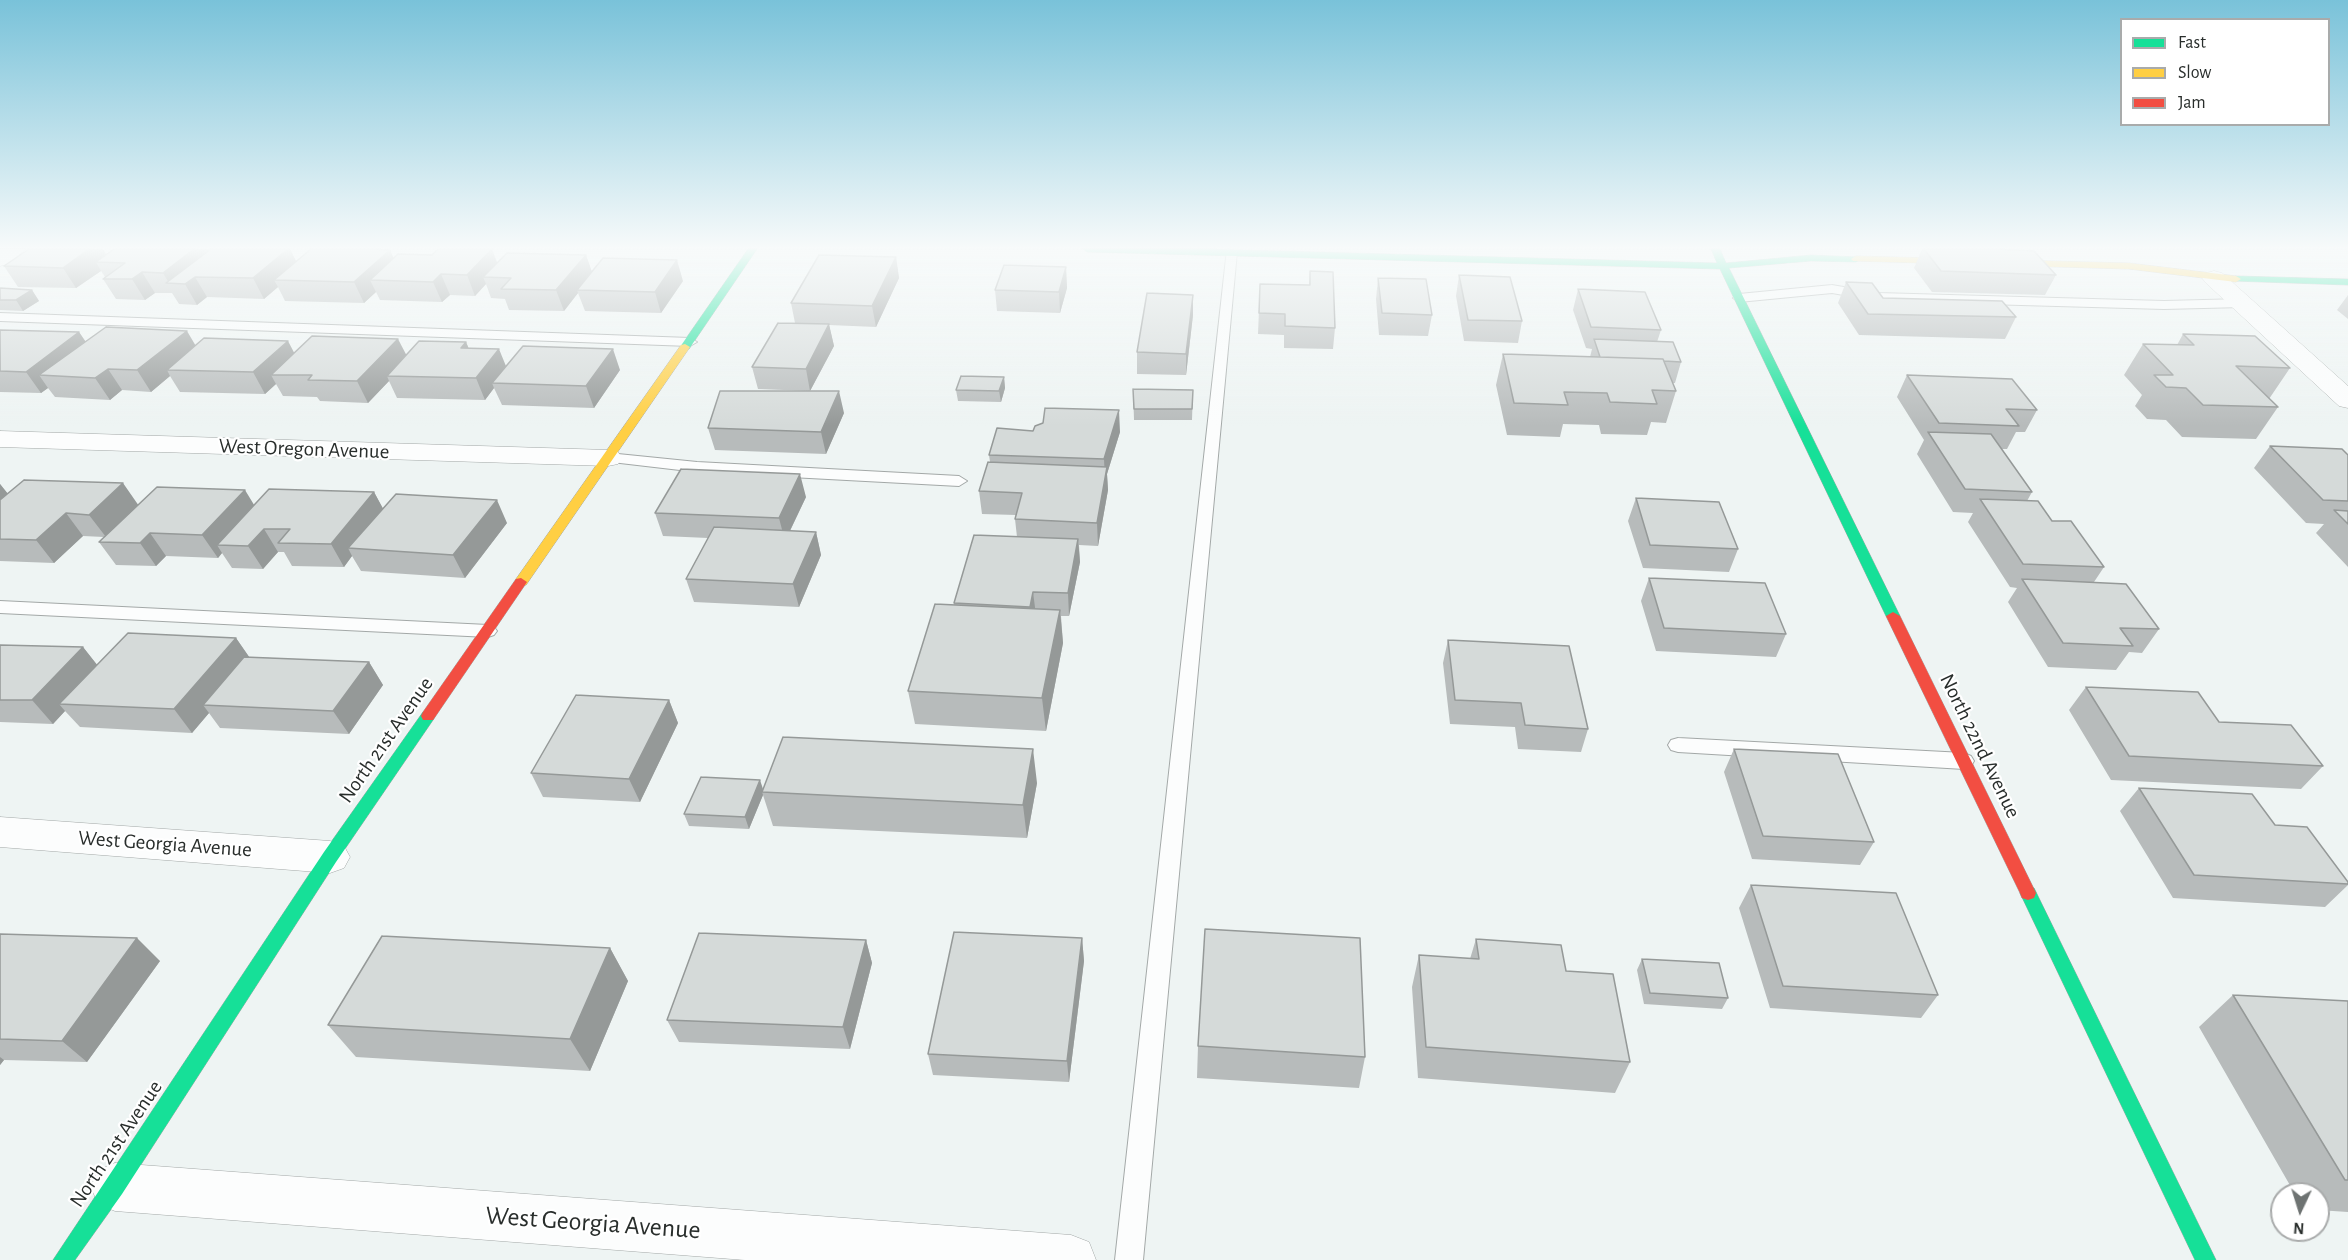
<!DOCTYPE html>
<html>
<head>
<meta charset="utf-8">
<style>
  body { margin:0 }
  #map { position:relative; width:2348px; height:1260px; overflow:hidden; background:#eef4f3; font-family:"Alegreya Sans",sans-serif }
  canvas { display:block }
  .legend { position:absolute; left:2120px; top:18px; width:210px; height:108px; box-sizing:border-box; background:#fff; border:2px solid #a9abab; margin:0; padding:8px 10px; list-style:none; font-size:18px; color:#292e2c }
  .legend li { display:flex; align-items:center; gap:12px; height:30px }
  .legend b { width:30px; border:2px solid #a9abab }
  .north { position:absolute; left:2270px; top:1182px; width:60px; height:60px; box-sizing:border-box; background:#fff; border:2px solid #a9abab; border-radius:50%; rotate:184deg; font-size:16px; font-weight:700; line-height:24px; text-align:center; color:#292e2c }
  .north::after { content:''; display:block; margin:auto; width:21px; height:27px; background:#6e7372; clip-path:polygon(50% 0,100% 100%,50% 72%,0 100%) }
</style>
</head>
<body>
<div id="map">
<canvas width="2348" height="1260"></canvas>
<ul class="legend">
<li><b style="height:8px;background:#16e098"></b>Fast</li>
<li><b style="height:8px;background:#ffcf43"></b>Slow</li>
<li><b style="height:8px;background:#f24e42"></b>Jam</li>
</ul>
<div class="north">N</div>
</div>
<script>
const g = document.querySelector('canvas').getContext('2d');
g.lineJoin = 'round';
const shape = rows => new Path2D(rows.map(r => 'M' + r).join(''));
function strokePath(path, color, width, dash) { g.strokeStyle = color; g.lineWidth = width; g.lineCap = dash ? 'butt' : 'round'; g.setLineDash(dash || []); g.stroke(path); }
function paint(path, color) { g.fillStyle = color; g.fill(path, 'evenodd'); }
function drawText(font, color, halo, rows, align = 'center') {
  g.font = font + ' "Alegreya Sans",sans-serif'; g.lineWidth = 4.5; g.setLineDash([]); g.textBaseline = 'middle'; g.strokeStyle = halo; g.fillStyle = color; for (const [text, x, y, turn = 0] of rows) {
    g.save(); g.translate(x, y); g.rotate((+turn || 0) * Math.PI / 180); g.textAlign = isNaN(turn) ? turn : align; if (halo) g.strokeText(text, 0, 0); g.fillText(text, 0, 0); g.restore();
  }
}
const lane = shape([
  [1227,249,1237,252,1143,1260,1115,1260,1227,249],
  [1832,285,1878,293,2164,301,2243,299,2250,303,2243,307,2164,309,1878,301,1832,293,1739,302,1733,298,1739,294,1832,285],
  [0,313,690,338,697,342,690,346,0,321,0,313],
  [608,453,697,462,959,476,967,481,959,486,697,472,603,461,600,458,603,455,608,453],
  [0,601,488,625,494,627,497,631,494,635,488,637,0,613,0,601],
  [1678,738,1964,753,1971,756,1974,761,1971,766,1964,769,1678,752,1671,750,1668,745,1671,740,1678,738]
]);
const street = shape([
  [0,249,26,249,8,264,0,266,0,249],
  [2214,271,2222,273,2348,386,2348,408,2339,406,2206,283,2202,278,2206,273,2214,271],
  [0,431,608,450,618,452,622,458,618,464,608,466,0,447,0,431],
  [0,817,330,841,344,846,350,857,344,868,330,873,0,847,0,817],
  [115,1163,1071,1235,1089,1242,1096,1260,745,1260,115,1211,98,1204,91,1187,98,1170,115,1163]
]);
const fast = shape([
  [748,249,757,249,689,349,681,349,680,347,748,249],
  [1083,249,1208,249,1717,263,1711,249,1720,249,1726,263,1811,255,1859,257,1861,259,1856,262,1811,261,1729,268,1900,616,1893,620,1886,616,1720,269,1087,252,1083,249],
  [2236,276,2348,279,2348,285,2233,281,2233,277,2236,276],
  [428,711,433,712,435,716,433,720,336,862,122,1194,75,1260,53,1260,324,852,423,712,428,711],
  [2028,886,2034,888,2216,1260,2195,1260,2020,893,2022,888,2028,886]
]);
const slow = shape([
  [1856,256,2129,263,2236,276,2241,279,2236,282,2129,269,1853,261,1851,259,1856,256],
  [685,344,690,347,526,585,516,585,515,582,516,579,681,345,685,344]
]);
const jam = shape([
  [521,578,527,582,433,720,423,720,421,716,423,712,516,579,521,578],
  [1893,612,1900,616,2036,893,2034,898,2028,900,2022,898,2020,893,1886,616,1893,612]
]);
const wall = shape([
  [29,249,103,249,106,255,209,251,211,249,290,249,296,262,394,258,497,263,586,255,592,272,683,281,661,313,585,311,578,293,564,311,509,310,505,299,491,298,486,284,475,296,450,295,442,302,380,300,376,292,364,303,285,301,278,287,264,299,207,297,197,305,179,304,172,293,155,293,145,300,116,299,103,279,105,277,101,271,76,288,18,287,4,266],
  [1922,249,1996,249,2056,275,2045,295,1932,292,1914,268],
  [896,257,899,278,876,327,829,325,834,346,810,391,758,389,752,367,795,323,791,303],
  [1066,267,1067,288,1060,313,997,311,995,290],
  [1310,271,1335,328,1333,349,1284,348,1284,335,1258,334,1260,284,1309,285],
  [1459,275,1522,321,1518,343,1464,341,1456,296],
  [1378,278,1432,315,1428,336,1379,335,1376,299],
  [1846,282,1883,298,2016,317,2005,339,1859,335,1838,303],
  [0,288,32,290,39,301,23,311,0,310],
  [1578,289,1661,330,1657,342,1681,362,1675,383,1673,383,1676,391,1666,423,1651,422,1647,435,1601,434,1599,425,1563,424,1560,437,1507,435,1496,385,1503,354,1590,357,1592,349,1586,348,1573,310],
  [2348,295,2348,319,2337,310],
  [1193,315,1186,375,1137,374,1137,352],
  [0,330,79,332,86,342,196,345,294,353,406,355,466,342,469,349,506,366,620,370,594,408,502,405,494,388,485,400,397,398,389,381,368,403,320,401,317,397,283,396,276,384,265,394,180,392,170,376,151,392,122,390,110,400,55,397,48,388,41,393,0,392],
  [2183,334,2290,368,2269,399,2278,407,2256,439,2182,437,2166,420,2147,419,2135,406,2142,395,2124,375,2143,344,2177,345],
  [1907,375,2037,410,2025,432,2016,432,2007,449,2001,449,2032,492,2027,501,2052,521,2104,567,2094,582,2159,629,2142,653,2129,652,2116,670,2048,667,2008,602,2017,588,2010,587,1968,522,1973,513,1953,512,1917,454,1924,440,1897,397],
  [1004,377,1005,388,1001,402,958,401,956,390],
  [1133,389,1193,390,1192,420,1134,420],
  [844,413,826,454,715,450,708,428],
  [1033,431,1120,432,1107,474,1108,490,1098,546,1079,545,1080,562,1069,616,1061,616,1063,643,1046,731,915,724,908,691,954,605,954,603,1017,537,1015,519,1016,515,982,514,979,491,990,462,989,455],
  [2270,446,2348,455,2348,567,2316,533,2324,524,2306,523,2254,468],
  [0,484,8,494,138,505,254,505,374,492,383,509,507,523,465,578,361,571,352,556,344,567,292,566,284,552,278,552,263,569,232,568,222,553,218,558,166,556,156,566,116,565,99,542,104,537,83,536,54,563,0,561],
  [806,497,790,531,816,532,821,555,799,607,694,602,686,579,708,538,663,536,655,513],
  [1636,498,1738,549,1729,572,1643,568,1628,521],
  [1649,578,1786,634,1776,657,1656,651,1641,601],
  [236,638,249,657,369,662,383,685,349,734,220,728,209,713,192,733,80,727,65,711,53,724,0,722,0,645,83,647,97,665],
  [1448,640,1588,729,1581,752,1518,749,1515,727,1450,724,1443,663],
  [2086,687,2219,722,2323,766,2301,789,2111,780,2069,710],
  [669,700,678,723,640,802,543,797,531,773],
  [1734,749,1874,842,1860,865,1752,859,1724,772],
  [1037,783,1027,838,773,826,763,795,749,829,689,826,684,814,763,789],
  [2139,788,2275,825,2348,882,2348,885,2325,907,2173,898,2120,811],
  [1751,885,1938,995,1921,1018,1770,1008,1739,908],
  [0,934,160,961,87,1062,4,1060,0,1065],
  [1082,938,1084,961,1069,1082,933,1075,928,1054],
  [1476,939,1566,971,1630,1062,1615,1093,1418,1078,1412,987,1419,955,1470,959],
  [866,940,872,963,850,1049,679,1042,667,1020],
  [610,948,628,981,590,1071,356,1057,328,1025],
  [1642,959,1728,998,1722,1009,1644,1004,1637,970],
  [2233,995,2348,1001,2348,1212,2318,1210,2318,1194,2295,1194,2199,1027],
  [1198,1046,1365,1057,1359,1088,1197,1078]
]);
const shadedWall = shape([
  [89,249,103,249,111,263,96,262,101,271,76,288,63,268],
  [194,249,209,249,216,262,195,277,207,297,197,305,185,284,169,283,163,273],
  [288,249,290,249,300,269,274,280,278,287,264,299,253,278],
  [492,249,500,270,483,277,486,284,475,296,467,275],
  [390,250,399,270,370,280,376,292,364,303,354,282],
  [586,255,593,275,577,290,578,293,564,311,556,290],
  [896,257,899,278,876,327,872,306],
  [677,260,683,281,661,313,655,292],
  [1066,267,1067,288,1060,313,1059,292],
  [142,272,155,293,145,300,132,279],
  [441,274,450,295,442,302,433,282],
  [32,290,39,301,23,311,16,300],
  [1193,295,1193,315,1186,375,1186,354],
  [829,324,834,346,810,391,806,369],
  [187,331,200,353,167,370,170,376,151,392,137,370],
  [79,332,93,353,39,375,48,388,41,393,26,372],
  [398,339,409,360,387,376,389,381,368,403,357,381],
  [288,341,299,362,271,375,276,384,265,394,253,372],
  [466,342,475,364,461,348],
  [499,349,508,371,492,383,494,388,485,400,476,378],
  [613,349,620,370,594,408,586,386],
  [108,369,122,390,110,400,95,378],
  [1004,377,1005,388,1001,402,999,391],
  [839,391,844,413,826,454,821,432],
  [1119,410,1120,432,1107,474,1108,490,1098,546,1097,523,1105,480,1104,459],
  [800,474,806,497,785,541,779,518],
  [123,483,139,506,106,537,89,515],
  [0,484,16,504,0,518],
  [245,490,259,513,217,545,222,553,218,558,202,535],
  [374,492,386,514,348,548,352,556,344,567,331,544],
  [497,500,507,523,465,578,453,555],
  [66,513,83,536,54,563,36,540],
  [264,529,278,552,263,569,248,546],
  [816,532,821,555,799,607,793,584],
  [150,533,166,556,156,566,140,543],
  [1078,539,1080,562,1069,616,1068,593],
  [1033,592,1036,615,1032,630,1030,607],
  [1060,610,1063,643,1046,731,1042,698],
  [236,638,252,661,203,705,209,713,192,733,174,709],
  [83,647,102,671,59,704,65,711,53,724,32,700],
  [369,662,383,685,349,734,333,711],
  [669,700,678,723,640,802,629,779],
  [1033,749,1037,783,1027,838,1023,805],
  [760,780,764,792,762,792,763,795,749,829,745,817],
  [137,938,160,961,87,1062,62,1041],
  [1082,938,1084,961,1069,1082,1067,1061],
  [866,940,872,963,850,1049,843,1027],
  [610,948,628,981,590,1071,570,1039],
  [0,1057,4,1060,0,1065]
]);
const building = shape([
  [29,249,89,249,63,268,4,266,29,249],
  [114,249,194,249,163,273,142,272,132,279,103,279,125,263,96,262,114,249],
  [211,249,288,249,253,278,195,277,185,284,166,283,211,249],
  [311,249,372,249,390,250,354,282,274,280,311,249],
  [438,249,492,249,467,275,441,274,433,282,370,280,398,254,432,255,438,249],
  [1924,249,1996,249,2034,251,2056,275,1941,271,1924,249],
  [507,253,586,255,556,290,501,289,511,278,483,277,507,253],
  [819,255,896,257,872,306,791,303,819,255],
  [603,258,677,260,655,292,577,290,603,258],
  [1004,265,1066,267,1059,292,995,290,1004,265],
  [1310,271,1333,272,1335,328,1285,326,1285,314,1259,313,1260,284,1310,285,1310,271],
  [1459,275,1510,277,1522,321,1468,320,1459,275],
  [1378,278,1426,279,1432,315,1382,313,1378,278],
  [1846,282,1872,283,1883,298,2002,301,2016,317,1868,314,1846,282],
  [0,288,32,290,16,300,0,300,0,288],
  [1578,289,1645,292,1661,330,1591,327,1578,289],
  [1147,293,1193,295,1186,354,1137,352,1147,293],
  [778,323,829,324,806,369,752,367,778,323],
  [106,327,187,331,137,370,108,369,95,378,39,375,106,327],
  [0,330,79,332,26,372,0,371,0,330],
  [2183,334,2255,336,2290,368,2236,366,2278,407,2203,405,2186,388,2166,387,2154,375,2173,375,2143,344,2194,345,2183,334],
  [312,336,398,339,357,381,308,380,312,375,271,375,312,336],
  [204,338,288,341,253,372,167,370,204,338],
  [1594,339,1673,342,1681,362,1664,361,1663,359,1600,357,1594,339],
  [419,341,466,342,461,348,499,349,476,378,387,376,419,341],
  [523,346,613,349,586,386,492,383,523,346],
  [1503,354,1663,359,1676,391,1652,390,1657,404,1610,402,1607,393,1564,392,1568,405,1514,403,1503,354],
  [1907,375,2012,379,2037,410,2006,409,2019,426,1939,423,1907,375],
  [961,376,1004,377,999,391,956,390,961,376],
  [1133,389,1193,390,1192,409,1134,409,1133,389],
  [720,391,839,391,821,432,708,428,720,391],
  [1045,408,1119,410,1104,459,989,455,997,428,1033,431,1035,426,1043,423,1045,408],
  [1928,432,1991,434,2032,492,1965,489,1928,432],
  [2270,446,2342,449,2348,455,2348,501,2323,500,2270,446],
  [988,462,1107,467,1097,523,1015,519,1022,493,979,491,988,462],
  [681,469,800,474,779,518,655,513,681,469],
  [24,480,123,483,89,515,66,513,36,540,0,539,0,500,24,480],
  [157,487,245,490,202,535,150,533,140,543,99,542,157,487],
  [269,489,374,492,331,544,278,543,290,529,264,529,248,546,217,545,269,489],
  [396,494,497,500,453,555,348,548,396,494],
  [1636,498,1719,502,1738,549,1650,545,1636,498],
  [1980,499,2038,501,2052,521,2071,521,2104,567,2023,564,1980,499],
  [2334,510,2348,511,2348,524,2334,510],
  [714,527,816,532,793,584,686,579,714,527],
  [974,535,1078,539,1068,593,1033,592,1030,607,954,603,974,535],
  [1649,578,1765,583,1786,634,1664,628,1649,578],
  [2022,579,2126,584,2159,629,2120,628,2133,646,2063,643,2022,579],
  [935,604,1060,610,1042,698,908,691,935,604],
  [128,633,236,638,174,709,59,704,128,633],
  [1448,640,1569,646,1588,729,1525,725,1521,703,1455,700,1448,640],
  [0,645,83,647,32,700,0,700,0,645],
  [244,657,369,662,333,711,203,705,244,657],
  [2086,687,2198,692,2219,722,2291,725,2323,766,2129,756,2086,687],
  [576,695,669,700,629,779,531,773,576,695],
  [783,737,1033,749,1023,805,762,792,783,737],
  [1734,749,1838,754,1874,842,1763,836,1734,749],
  [701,777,760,780,745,817,684,814,701,777],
  [2139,788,2252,794,2275,825,2307,827,2348,882,2348,884,2194,875,2139,788],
  [1751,885,1896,893,1938,995,1783,986,1751,885],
  [1205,929,1360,938,1365,1057,1198,1046,1205,929],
  [954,932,1082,938,1067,1061,928,1054,954,932],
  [699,933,866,940,843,1027,667,1020,699,933],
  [0,934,137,938,62,1041,0,1039,0,934],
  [382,936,610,948,570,1039,328,1025,382,936],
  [1476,939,1561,945,1566,971,1613,974,1630,1062,1426,1047,1419,955,1479,959,1476,939],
  [1642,959,1719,963,1728,998,1650,993,1642,959],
  [2233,995,2348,1001,2348,1180,2345,1180,2233,995]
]);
const streetNames = [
  ["West Oregon Avenue",304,449,2],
  ["North 21st Avenue",386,740,-55],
  ["North 22nd Avenue",1980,746,64],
  ["West Georgia Avenue",165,844,4],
  ["North 21st Avenue",116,1144,-56]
];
const nearStreetnames = [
  ["West Georgia Avenue",593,1223,4]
];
strokePath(lane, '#a3a8a7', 2);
strokePath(street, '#a3a8a7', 1);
strokePath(fast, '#a3a8a7', 1);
strokePath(slow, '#a3a8a7', 1);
strokePath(jam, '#a3a8a7', 1);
paint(lane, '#fcfdfd');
paint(street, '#fcfdfd');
paint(fast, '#16e098');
paint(slow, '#ffcf43');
paint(jam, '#f24e42');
paint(wall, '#b7bbbb');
paint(shadedWall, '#959998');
paint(building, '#d5dad9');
strokePath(building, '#959998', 1.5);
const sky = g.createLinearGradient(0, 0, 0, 426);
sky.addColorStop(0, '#79c2d9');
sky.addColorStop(0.58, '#f7fafa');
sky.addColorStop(1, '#f7fafa00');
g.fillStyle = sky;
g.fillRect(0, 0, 2348, 426);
drawText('21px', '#292e2c', '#fff', streetNames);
drawText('26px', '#292e2c', '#fff', nearStreetnames);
</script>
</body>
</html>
